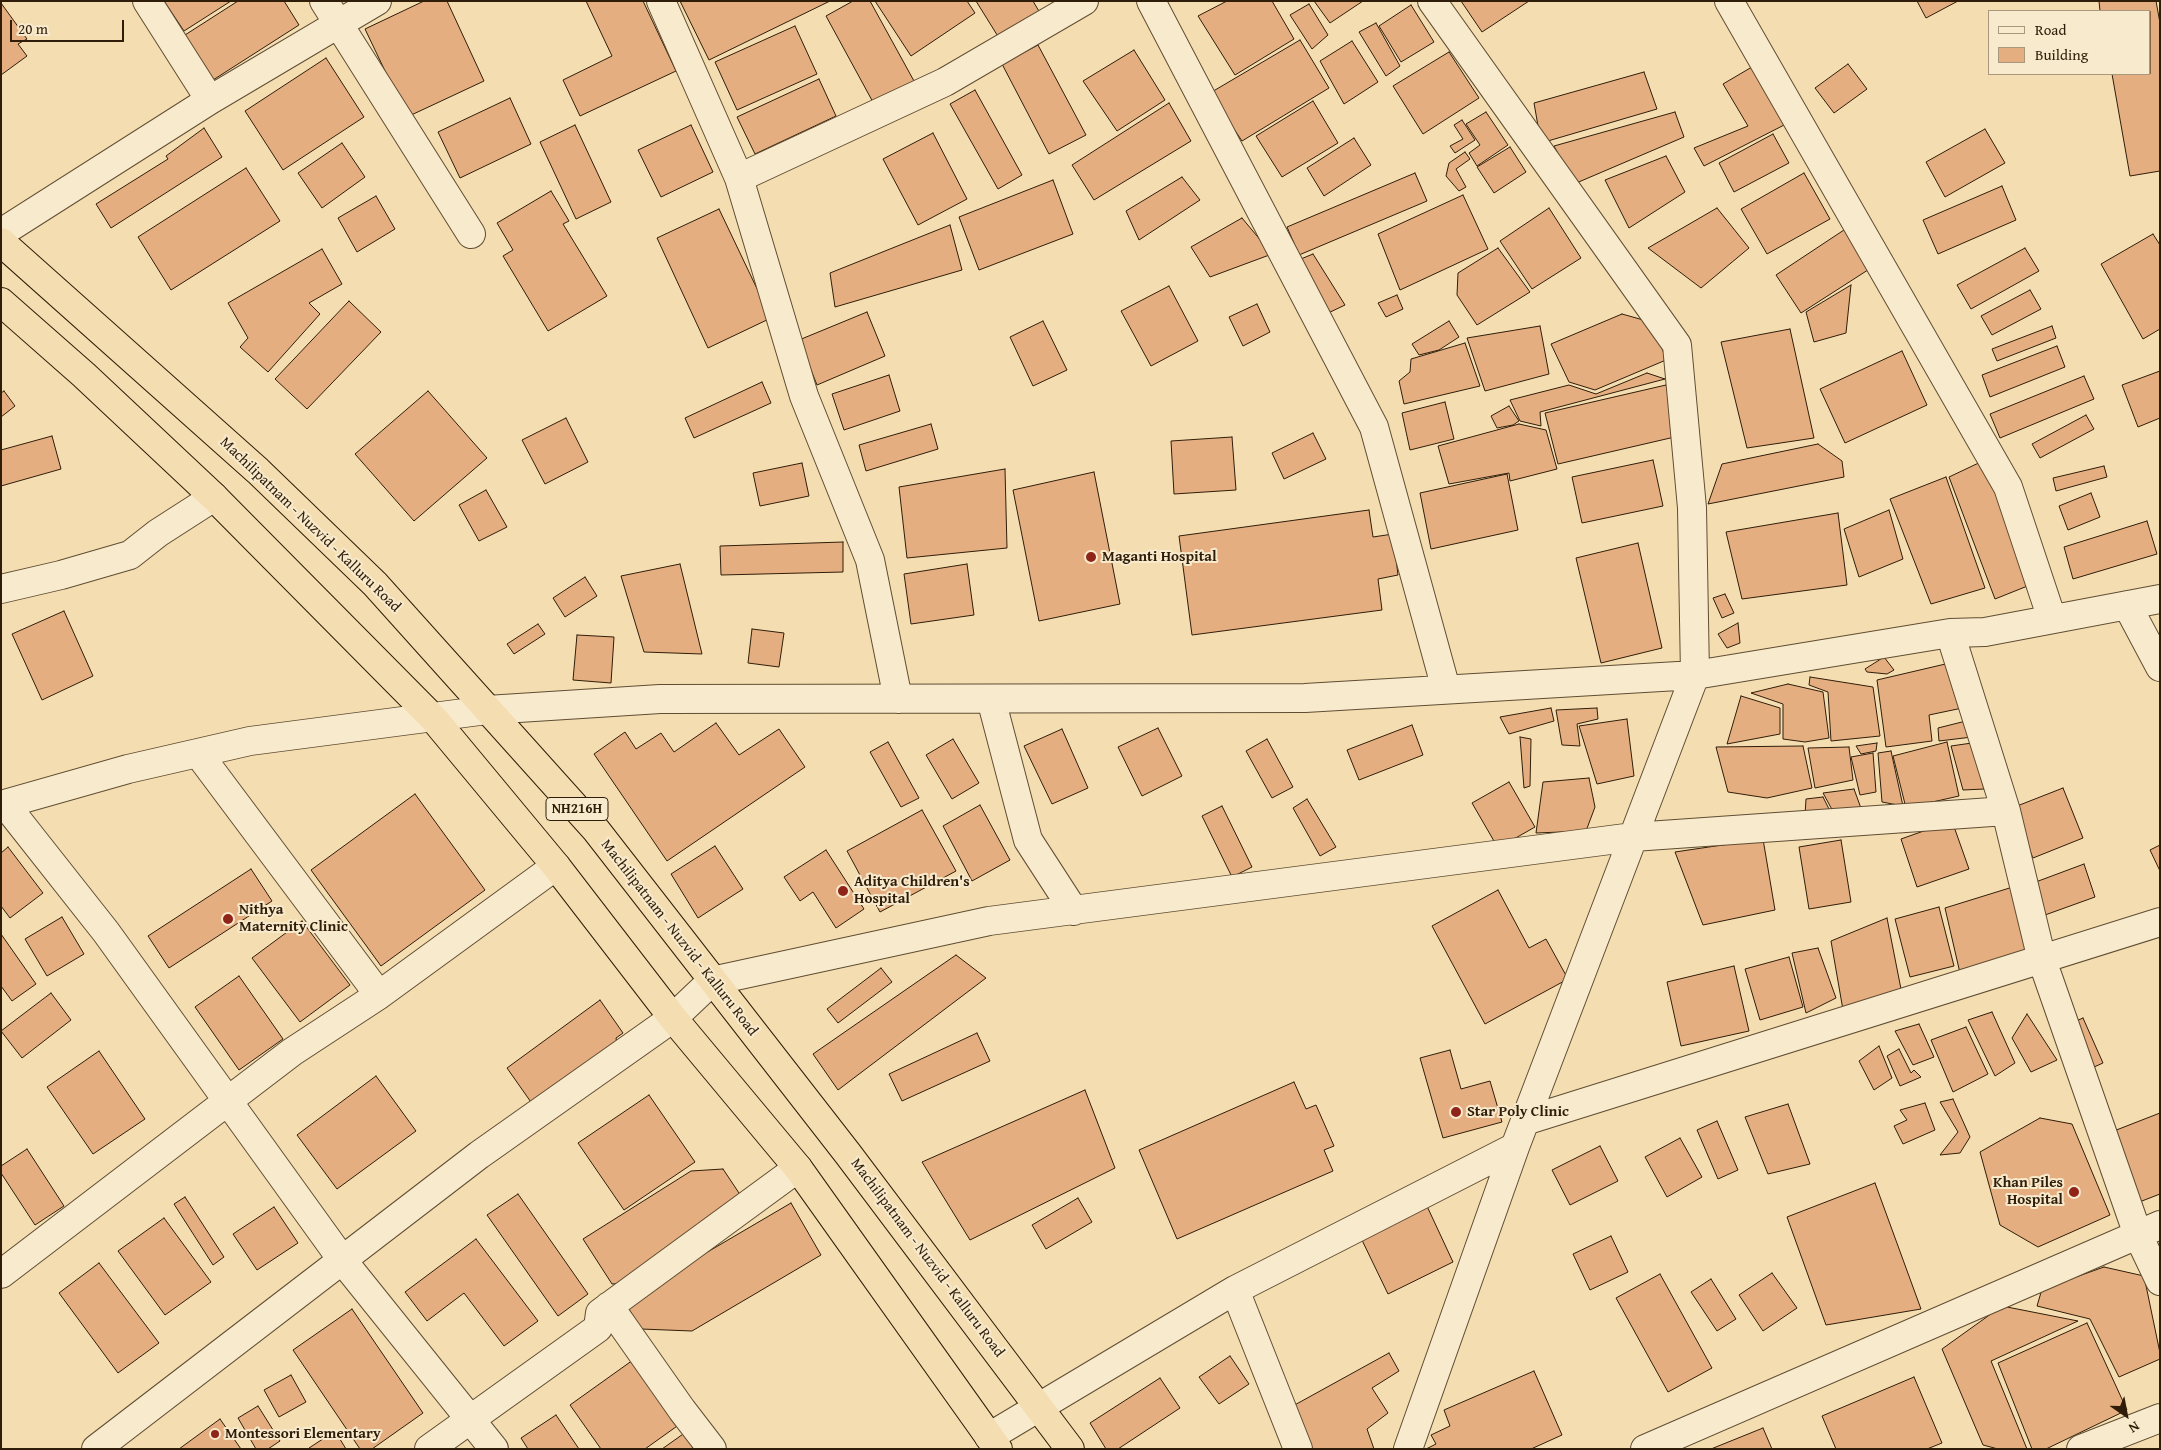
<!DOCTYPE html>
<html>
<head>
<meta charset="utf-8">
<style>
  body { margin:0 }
  #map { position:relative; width:2161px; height:1450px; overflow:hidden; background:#f4deb1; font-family:"Gentium Book Plus",serif }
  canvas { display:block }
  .frame { position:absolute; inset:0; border:2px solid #2f1d09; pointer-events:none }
  .legend { position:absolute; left:1988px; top:10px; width:162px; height:65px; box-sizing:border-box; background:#f8eacc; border:1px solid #a8987e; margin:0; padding:6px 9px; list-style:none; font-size:15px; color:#2f1d09 }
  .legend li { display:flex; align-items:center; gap:10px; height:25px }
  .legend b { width:25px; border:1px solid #a8987e }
  .north { position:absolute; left:2101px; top:1390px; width:50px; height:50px; -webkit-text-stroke:4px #f8eacc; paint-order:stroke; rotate:147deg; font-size:14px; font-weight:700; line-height:20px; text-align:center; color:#2f1d09 }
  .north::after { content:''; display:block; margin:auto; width:18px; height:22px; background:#2f1d09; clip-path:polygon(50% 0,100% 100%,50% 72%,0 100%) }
  .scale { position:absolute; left:10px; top:20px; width:114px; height:22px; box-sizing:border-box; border:2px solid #2f1d09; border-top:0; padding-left:6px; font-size:15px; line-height:18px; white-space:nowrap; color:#2f1d09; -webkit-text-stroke:4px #f8eacc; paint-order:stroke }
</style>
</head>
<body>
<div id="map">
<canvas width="2161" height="1450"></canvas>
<div class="frame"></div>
<ul class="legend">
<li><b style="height:6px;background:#f8eacc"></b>Road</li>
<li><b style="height:14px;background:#e5ae80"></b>Building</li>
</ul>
<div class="north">N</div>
<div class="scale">20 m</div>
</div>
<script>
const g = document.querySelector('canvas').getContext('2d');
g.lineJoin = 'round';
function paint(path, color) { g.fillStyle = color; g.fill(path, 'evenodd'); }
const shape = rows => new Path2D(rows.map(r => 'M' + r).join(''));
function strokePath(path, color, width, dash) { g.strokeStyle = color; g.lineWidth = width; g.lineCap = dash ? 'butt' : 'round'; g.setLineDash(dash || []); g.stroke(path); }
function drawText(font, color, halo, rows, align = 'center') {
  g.font = font + ' "Gentium Book Plus",serif'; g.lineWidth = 4; g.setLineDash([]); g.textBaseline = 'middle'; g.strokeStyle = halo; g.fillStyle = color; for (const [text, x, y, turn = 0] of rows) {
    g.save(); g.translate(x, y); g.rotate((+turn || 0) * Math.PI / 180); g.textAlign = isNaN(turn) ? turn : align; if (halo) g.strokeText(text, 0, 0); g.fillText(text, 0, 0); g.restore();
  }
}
const building = shape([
  [164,1,231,1,184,31,164,1],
  [238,1,284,1,299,25,213,80,185,35,238,1],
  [424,1,447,1,484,81,407,117,365,29,424,1],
  [586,1,643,1,676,71,580,116,563,80,612,56,586,1],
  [680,1,830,1,709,60,680,1],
  [853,1,870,1,914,81,874,104,826,16,853,1],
  [875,1,967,1,975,13,911,56,875,1],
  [976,1,1033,1,1040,13,999,38,976,1],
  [1227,1,1272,1,1294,39,1235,75,1198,16,1227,1],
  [1314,1,1363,1,1330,23,1314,1],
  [1461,1,1529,1,1482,32,1461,1],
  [1917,1,1958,1,1926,18,1917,1],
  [2099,1,2156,1,2160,23,2160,171,2130,176,2112,74,2150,74,2150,11,2100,11,2099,1],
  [1,3,27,39,18,44,27,56,1,75,1,3],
  [1309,4,1328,35,1312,49,1290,15,1309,4],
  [1411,5,1434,42,1401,62,1379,26,1411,5],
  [1376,23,1400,66,1386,76,1359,32,1376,23],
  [795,26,817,74,737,110,715,62,795,26],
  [1300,40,1329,88,1242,141,1210,93,1300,40],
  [1352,41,1378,82,1344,104,1320,61,1352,41],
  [1038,45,1086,135,1049,154,1002,64,1038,45],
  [1134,50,1165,100,1117,131,1083,81,1134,50],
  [1449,52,1479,98,1423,134,1393,86,1449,52],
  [326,58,364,117,283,170,245,111,326,58],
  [1757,64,1788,123,1704,166,1694,148,1748,126,1723,84,1757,64],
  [1848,64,1867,89,1834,113,1815,88,1848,64],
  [1644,72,1657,109,1541,143,1534,103,1644,72],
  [819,79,836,116,755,154,737,117,819,79],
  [975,90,1022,175,998,189,950,104,975,90],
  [510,98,531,144,460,178,438,132,510,98],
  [1313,101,1338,143,1282,177,1256,136,1313,101],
  [1169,103,1191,141,1094,200,1072,165,1169,103],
  [1486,112,1508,145,1477,166,1469,153,1480,145,1466,124,1486,112],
  [1675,112,1684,137,1574,184,1554,146,1675,112],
  [1462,120,1475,140,1455,153,1450,146,1463,139,1454,125,1462,120],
  [575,125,611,202,576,219,540,142,575,125],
  [691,125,713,172,661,197,638,150,691,125],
  [204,128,222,157,111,228,96,204,168,159,166,156,204,128],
  [1985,129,2005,163,1945,197,1926,162,1985,129],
  [933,133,967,199,918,225,883,159,933,133],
  [1773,134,1789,163,1734,192,1719,163,1773,134],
  [1354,138,1371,165,1324,196,1307,168,1354,138],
  [342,143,365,177,322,208,298,173,342,143],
  [1510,147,1526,172,1494,193,1477,167,1510,147],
  [1465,152,1470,159,1456,169,1466,187,1459,191,1446,176,1449,163,1465,152],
  [1666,156,1685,192,1629,228,1605,180,1666,156],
  [246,168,280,221,171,290,138,237,246,168],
  [1415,173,1427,201,1299,255,1287,227,1415,173],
  [1804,173,1830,219,1767,254,1741,209,1804,173],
  [1182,177,1200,200,1139,240,1126,211,1182,177],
  [1053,180,1073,234,979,270,959,217,1053,180],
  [2002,186,2016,220,1938,254,1923,220,2002,186],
  [551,191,569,221,563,224,607,296,548,331,503,256,513,250,497,223,551,191],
  [1463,195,1488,249,1400,290,1378,234,1463,195],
  [376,196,395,229,357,252,338,218,376,196],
  [1549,208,1581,258,1532,289,1500,241,1549,208],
  [1717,208,1749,248,1701,288,1648,248,1717,208],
  [719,209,771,318,708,348,657,238,719,209],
  [1242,218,1272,254,1210,277,1191,247,1242,218],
  [950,225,962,270,835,307,830,273,950,225],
  [1847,228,1871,268,1801,313,1776,275,1847,228],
  [2153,234,2160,245,2160,329,2143,339,2101,264,2153,234],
  [1498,248,1530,292,1477,325,1457,295,1458,273,1498,248],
  [2025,248,2039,271,1971,309,1957,285,2025,248],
  [322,249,342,284,309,303,320,314,268,372,240,347,248,338,228,303,322,249],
  [1313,254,1345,305,1324,315,1296,261,1313,254],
  [1851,285,1846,333,1814,342,1806,312,1851,285],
  [1169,286,1198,341,1151,366,1121,311,1169,286],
  [2030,290,2041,309,1992,335,1981,316,2030,290],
  [1397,295,1403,309,1386,317,1378,303,1397,295],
  [349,301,381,332,307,409,275,379,349,301],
  [1257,304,1270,332,1243,346,1229,317,1257,304],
  [867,312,885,356,817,385,799,340,867,312],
  [1622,314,1654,323,1666,360,1595,390,1569,382,1551,344,1622,314],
  [1043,321,1067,370,1033,386,1010,337,1043,321],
  [1449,321,1459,337,1439,350,1419,355,1412,344,1449,321],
  [1540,326,1549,374,1485,391,1467,338,1540,326],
  [2052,326,2056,338,1997,361,1992,349,2052,326],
  [1790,329,1814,438,1747,448,1721,342,1790,329],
  [1465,343,1480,386,1404,404,1399,381,1410,372,1411,359,1465,343],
  [2057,346,2065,367,1990,397,1982,375,2057,346],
  [1902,351,1927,405,1845,443,1820,389,1902,351],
  [2160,371,2160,418,2138,427,2122,385,2160,371],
  [1647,373,1665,379,1540,412,1541,426,1520,421,1510,400,1569,385,1596,394,1647,373],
  [889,375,900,411,844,430,832,394,889,375],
  [2084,376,2094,399,2000,438,1990,414,2084,376],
  [762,382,771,403,694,438,685,418,762,382],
  [1666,385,1679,436,1558,464,1545,413,1666,385],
  [4,391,15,406,1,417,1,393,4,391],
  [428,391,487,458,414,521,355,454,428,391],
  [1445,402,1454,439,1410,450,1402,413,1445,402],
  [1509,406,1519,421,1513,425,1497,428,1491,416,1509,406],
  [2086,415,2094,429,2040,458,2032,444,2086,415],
  [566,418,588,462,545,484,522,440,566,418],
  [931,424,938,449,866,471,859,445,931,424],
  [1519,424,1546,430,1557,469,1510,481,1509,473,1449,484,1438,446,1519,424],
  [1313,433,1326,459,1284,479,1272,453,1313,433],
  [52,436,61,469,1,486,1,450,52,436],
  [1232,437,1236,490,1174,494,1171,441,1232,437],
  [1818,444,1842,461,1844,477,1708,504,1722,464,1818,444],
  [1653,460,1663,506,1582,523,1572,477,1653,460],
  [1985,460,2035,583,1995,599,1949,477,1985,460],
  [802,463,809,496,760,506,753,473,802,463],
  [2104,466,2107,477,2056,491,2053,478,2104,466],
  [1005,469,1007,548,907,558,899,487,1005,469],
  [1094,472,1120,604,1039,621,1013,490,1094,472],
  [1507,474,1518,530,1431,549,1420,493,1507,474],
  [1946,477,1985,588,1931,604,1890,499,1946,477],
  [486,490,507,527,479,541,459,505,486,490],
  [2091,493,2100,517,2068,530,2059,506,2091,493],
  [1369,510,1373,537,1393,534,1398,575,1378,579,1382,610,1192,635,1179,536,1369,510],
  [1889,510,1903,559,1859,577,1844,529,1889,510],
  [1838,513,1847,585,1742,599,1726,532,1838,513],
  [2147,521,2157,554,2073,579,2064,547,2147,521],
  [843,542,843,572,721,575,720,546,843,542],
  [1638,543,1662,648,1601,663,1576,558,1638,543],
  [680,564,702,654,644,652,621,576,680,564],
  [967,564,974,615,911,624,904,574,967,564],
  [585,577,597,596,565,617,553,598,585,577],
  [1725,594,1734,613,1722,618,1713,598,1725,594],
  [64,611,93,676,42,700,12,634,64,611],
  [1738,623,1740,643,1727,648,1718,634,1738,623],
  [538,624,545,634,514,654,507,644,538,624],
  [752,629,784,633,779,667,748,663,752,629],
  [577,635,614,637,611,683,573,680,577,635],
  [1884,657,1894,670,1887,674,1867,672,1865,669,1884,657],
  [1954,662,1967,707,1929,715,1932,741,1886,747,1877,680,1954,662],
  [1810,677,1873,687,1880,736,1831,741,1828,692,1809,685,1810,677],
  [1788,684,1823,692,1829,738,1805,742,1783,739,1783,704,1751,693,1788,684],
  [1741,696,1780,708,1780,734,1727,744,1741,696],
  [1551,708,1554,721,1509,734,1500,717,1551,708],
  [1597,708,1598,719,1577,724,1580,746,1562,745,1556,710,1597,708],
  [1627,719,1634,776,1597,784,1579,726,1627,719],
  [1970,720,1972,737,1939,741,1938,728,1970,720],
  [716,723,739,755,779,729,805,767,667,861,594,754,625,732,636,749,661,733,674,752,716,723],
  [1412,725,1423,755,1359,780,1347,750,1412,725],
  [1158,728,1182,776,1142,796,1118,747,1158,728],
  [1062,729,1088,788,1052,804,1024,746,1062,729],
  [1520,737,1531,739,1530,786,1524,788,1520,737],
  [953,739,979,783,952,799,926,755,953,739],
  [1267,739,1293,787,1272,798,1246,751,1267,739],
  [888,742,919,798,901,807,870,752,888,742],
  [1947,742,1959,796,1906,808,1893,756,1947,742],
  [1877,743,1876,751,1861,754,1856,746,1877,743],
  [1972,743,1984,789,1963,790,1951,746,1972,743],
  [1803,746,1812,788,1767,798,1728,792,1716,747,1803,746],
  [1849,747,1853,780,1815,788,1808,748,1849,747],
  [1891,751,1903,806,1882,802,1878,753,1891,751],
  [1873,753,1876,792,1860,795,1851,757,1873,753],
  [1589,778,1595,807,1586,831,1536,833,1543,782,1589,778],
  [1509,782,1535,827,1498,848,1472,803,1509,782],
  [2063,788,2083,838,2033,858,2012,808,2063,788],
  [1854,789,1862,811,1835,815,1823,793,1854,789],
  [415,794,485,890,381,966,311,870,415,794],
  [1823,797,1830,811,1805,815,1806,799,1823,797],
  [1307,799,1336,847,1320,856,1293,808,1307,799],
  [980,805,1010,860,972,881,943,826,980,805],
  [1222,806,1252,867,1232,877,1202,816,1222,806],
  [922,810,956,871,880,912,847,851,922,810],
  [1952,821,1969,869,1917,887,1901,839,1952,821],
  [1763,839,1775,910,1703,925,1675,852,1763,839],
  [1841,840,1851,902,1809,909,1799,847,1841,840],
  [2160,845,2160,871,2150,850,2160,845],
  [715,846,743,889,698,918,671,874,715,846],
  [8,847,43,893,10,918,1,906,1,853,8,847],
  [826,850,864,909,836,928,813,892,800,901,784,877,826,850],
  [2084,864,2095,897,2045,915,2033,883,2084,864],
  [251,869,272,901,169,968,148,936,251,869],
  [2016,886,2033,952,1960,973,1945,908,2016,886],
  [1498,890,1529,948,1546,939,1568,979,1485,1024,1432,926,1498,890],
  [1939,907,1954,966,1910,977,1895,919,1939,907],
  [62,917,84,954,47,976,25,939,62,917],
  [1887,918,1901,989,1843,1010,1831,941,1887,918],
  [302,921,350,985,300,1022,252,958,302,921],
  [1,934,36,984,12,1001,1,986,1,934],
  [1818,948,1836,998,1806,1013,1792,953,1818,948],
  [956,955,986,978,838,1090,813,1054,956,955],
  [1789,957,1803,1007,1760,1020,1745,969,1789,957],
  [1734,966,1749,1031,1681,1046,1667,982,1734,966],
  [881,968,892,982,838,1023,827,1009,881,968],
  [239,976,283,1039,239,1070,195,1007,239,976],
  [51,993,71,1020,22,1058,1,1031,51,993],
  [600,1000,623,1033,616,1038,617,1044,533,1105,507,1068,600,1000],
  [1992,1012,2015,1063,1995,1076,1968,1020,1992,1012],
  [2027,1014,2057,1060,2031,1072,2012,1038,2027,1014],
  [2083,1018,2103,1063,2085,1071,2065,1026,2083,1018],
  [1919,1024,1934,1057,1913,1065,1895,1031,1919,1024],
  [1966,1027,1988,1074,1953,1092,1931,1040,1966,1027],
  [977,1033,990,1061,902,1101,889,1074,977,1033],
  [1879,1046,1892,1078,1874,1090,1859,1061,1879,1046],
  [1899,1049,1911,1073,1914,1070,1921,1077,1900,1086,1887,1056,1899,1049],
  [1450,1050,1461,1089,1490,1081,1502,1122,1443,1138,1420,1058,1450,1050],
  [99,1051,145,1119,93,1154,47,1087,99,1051],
  [376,1076,416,1131,337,1189,297,1135,376,1076],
  [1294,1082,1306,1109,1316,1105,1334,1146,1324,1150,1333,1171,1177,1239,1139,1150,1294,1082],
  [1085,1090,1115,1168,970,1240,922,1162,1085,1090],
  [649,1095,695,1162,624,1210,578,1143,649,1095],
  [1953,1099,1970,1137,1960,1153,1940,1155,1958,1132,1940,1102,1953,1099],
  [1925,1103,1935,1130,1903,1144,1894,1126,1907,1120,1900,1110,1925,1103],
  [1788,1104,1810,1164,1768,1174,1745,1117,1788,1104],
  [2160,1113,2160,1194,2129,1206,2101,1136,2160,1113],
  [2040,1118,2072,1124,2110,1215,2038,1247,2000,1225,1980,1152,2040,1118],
  [1717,1121,1738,1170,1718,1179,1697,1130,1717,1121],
  [1680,1138,1702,1177,1667,1197,1645,1157,1680,1138],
  [1600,1146,1618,1181,1570,1205,1552,1170,1600,1146],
  [27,1149,64,1206,35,1225,1,1173,1,1166,27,1149],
  [723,1169,743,1199,629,1283,612,1284,583,1239,691,1171,723,1169],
  [1875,1183,1921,1309,1826,1325,1787,1217,1875,1183],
  [518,1194,588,1294,558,1316,487,1215,518,1194],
  [185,1197,224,1257,213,1265,174,1204,185,1197],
  [1078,1198,1092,1222,1046,1249,1032,1225,1078,1198],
  [791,1203,821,1255,692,1331,641,1329,624,1301,791,1203],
  [1426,1204,1453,1262,1388,1294,1360,1236,1426,1204],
  [274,1207,298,1243,257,1270,233,1234,274,1207],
  [164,1218,211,1282,165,1315,118,1251,164,1218],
  [1611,1236,1628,1272,1590,1290,1573,1254,1611,1236],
  [476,1239,538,1321,504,1346,464,1293,427,1321,405,1292,476,1239],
  [99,1263,159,1343,118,1373,59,1293,99,1263],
  [2104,1267,2144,1276,2160,1353,2160,1359,2119,1377,2090,1319,2037,1306,2042,1289,2104,1267],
  [1772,1273,1797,1308,1763,1331,1739,1295,1772,1273],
  [1660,1274,1712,1368,1668,1392,1616,1298,1660,1274],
  [1711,1279,1736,1319,1717,1331,1691,1292,1711,1279],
  [2002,1306,2078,1321,1991,1361,2027,1449,1998,1449,1983,1445,1942,1349,2002,1306],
  [352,1309,423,1413,372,1449,360,1449,293,1350,352,1309],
  [2087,1323,2127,1410,2046,1449,2032,1449,1998,1363,2087,1323],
  [1389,1353,1399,1371,1372,1388,1388,1413,1367,1429,1374,1449,1311,1449,1291,1407,1389,1353],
  [1230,1356,1249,1384,1219,1404,1199,1377,1230,1356],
  [633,1360,680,1424,645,1449,601,1449,570,1405,633,1360],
  [1534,1371,1562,1435,1531,1449,1426,1449,1436,1444,1431,1435,1450,1426,1444,1410,1534,1371],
  [291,1375,306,1402,279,1417,264,1390,291,1375],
  [1914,1377,1942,1443,1927,1449,1836,1449,1822,1416,1914,1377],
  [1160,1378,1180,1408,1118,1449,1106,1449,1090,1423,1160,1378],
  [258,1406,280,1441,268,1449,256,1449,238,1418,258,1406],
  [556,1415,579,1449,528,1449,521,1438,556,1415],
  [220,1419,241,1449,179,1449,220,1419],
  [1763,1428,1772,1449,1711,1449,1763,1428],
  [335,1431,346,1449,309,1449,309,1448,335,1431],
  [686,1432,698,1449,662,1449,686,1432]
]);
const minor = shape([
  [147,1,210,100],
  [324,1,471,234],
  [661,1,739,178,804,396,870,560,898,699],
  [1151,1,1374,427,1446,689],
  [1729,1,2008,487,2052,619],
  [739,178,945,82,1084,1],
  [1,233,210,100,377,1],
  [1,589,61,575,130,555,158,533,214,497],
  [2127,605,2160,667],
  [1950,633,2006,811,2042,960,2138,1235,2160,1281],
  [991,699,1028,840,1074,911],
  [198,753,379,995],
  [5,804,106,932,343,1261,494,1449],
  [1,805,128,769,250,741,487,710,660,699,1305,698,1695,675,1950,633,1985,632,2160,599],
  [1525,1121,2160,922],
  [1,1274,292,1052,379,995,556,866],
  [1235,1290,1298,1449],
  [609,1306,682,1410,712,1449],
  [989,1437,1235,1290,1515,1147],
  [96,1449,479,1155,673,1018,712,981,989,921,1633,837,2006,811],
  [429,1449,598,1328,600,1313,798,1168],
  [1408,1449,1515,1147,1695,675,1692,508,1677,345,1432,1],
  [1645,1449,2160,1225],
  [2081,1449,2160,1418]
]);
const trunk = shape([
  [1,242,258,471,375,584,596,830,848,1154,1070,1449],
  [1,302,84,375,214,497,434,719,556,866,673,1018,798,1168,998,1449]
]);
const markers = [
  [1091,557,6,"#8f2418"],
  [843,891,6,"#8f2418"],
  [228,919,6,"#8f2418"],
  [1456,1112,6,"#8f2418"],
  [2074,1192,6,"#8f2418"],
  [215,1434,5,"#8f2418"]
];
const shields = [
  [577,809,62]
];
const shieldNames = [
  ["NH216H",577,809]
];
const streetNames = [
  ["Machilipatnam - Nuzvid - Kalluru Road",310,525,44],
  ["Machilipatnam - Nuzvid - Kalluru Road",679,938,52],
  ["Machilipatnam - Nuzvid - Kalluru Road",927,1258,53]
];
const poiNames = [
  ["Maganti Hospital",1102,557],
  ["Aditya Children's",854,882],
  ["Hospital",854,899],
  ["Nithya",239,910],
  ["Maternity Clinic",239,927],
  ["Star Poly Clinic",1467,1112],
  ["Khan Piles",2063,1183,"right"],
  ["Hospital",2063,1200,"right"],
  ["Montessori Elementary",225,1434]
];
paint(building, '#e5ae80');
strokePath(building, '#2f1d09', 1);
strokePath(minor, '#604d33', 30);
strokePath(trunk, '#2f1d09', 30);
strokePath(minor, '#f8eacc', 28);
strokePath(trunk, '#f4deb1', 28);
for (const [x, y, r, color] of markers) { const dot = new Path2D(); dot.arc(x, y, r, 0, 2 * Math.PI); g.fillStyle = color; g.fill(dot); strokePath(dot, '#f8eacc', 2); }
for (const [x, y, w] of shields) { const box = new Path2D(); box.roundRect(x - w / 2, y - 11.5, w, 23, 4); g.fillStyle = '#f8eacc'; g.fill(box); strokePath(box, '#2f1d09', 1); }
drawText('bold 14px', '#2f1d09', null, shieldNames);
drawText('15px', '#2f1d09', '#f8eacc', streetNames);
drawText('bold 15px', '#2f1d09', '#f8eacc', poiNames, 'left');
</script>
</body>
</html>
